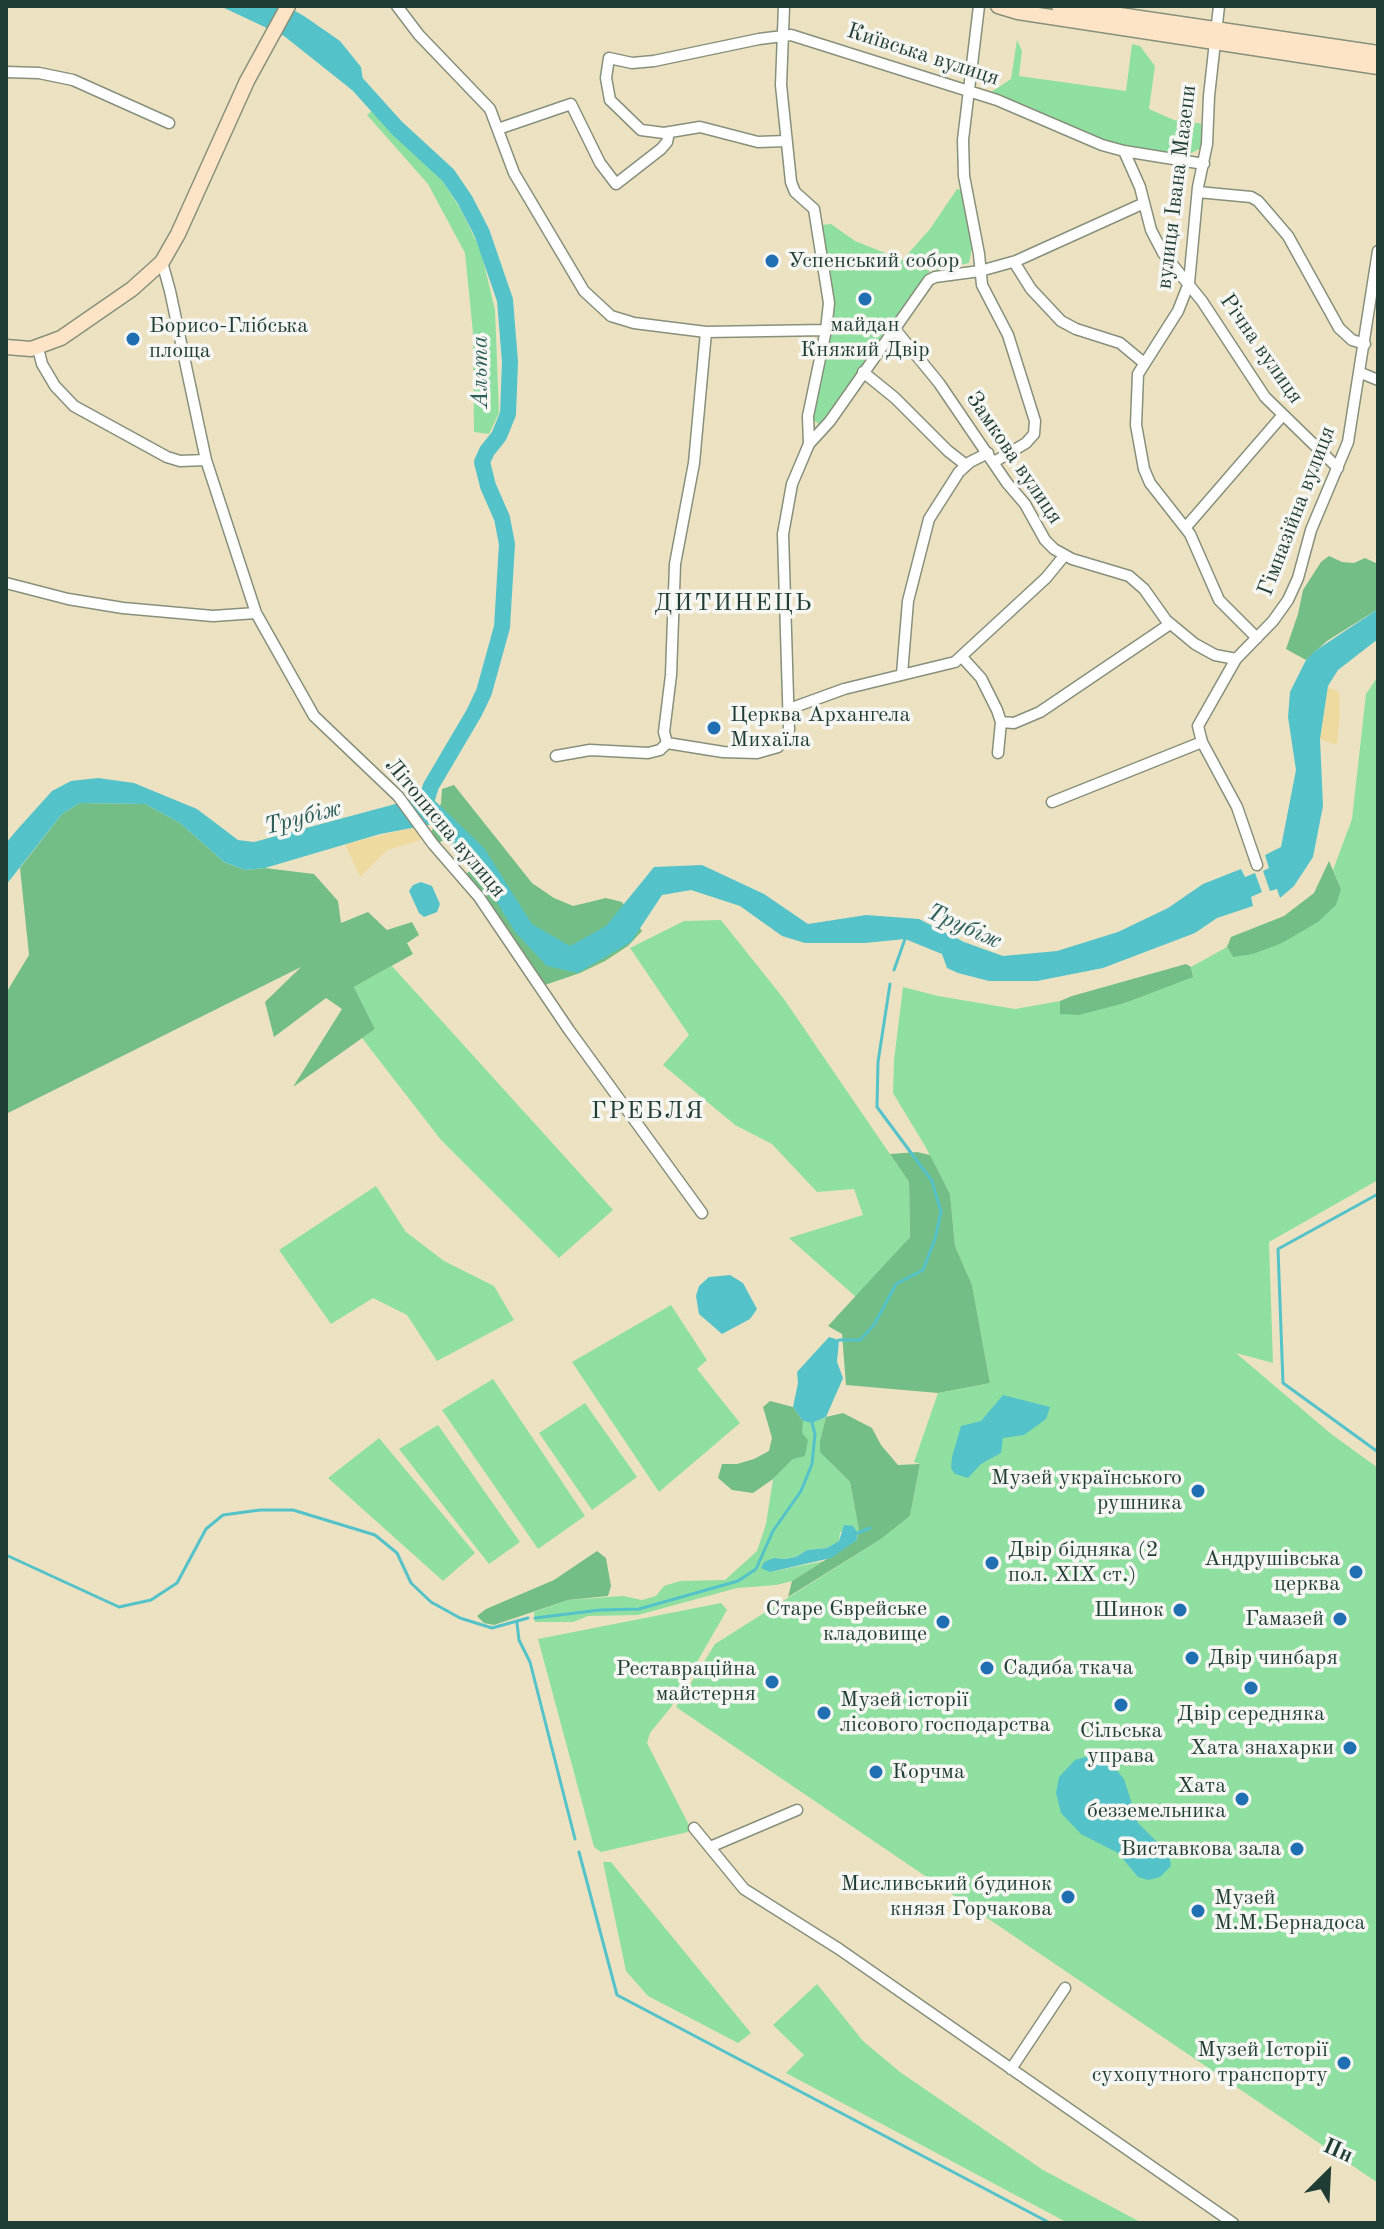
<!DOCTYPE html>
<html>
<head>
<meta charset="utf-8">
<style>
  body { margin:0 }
  #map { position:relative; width:1384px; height:2229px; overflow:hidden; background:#ece2c2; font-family:"Old Standard TT",serif }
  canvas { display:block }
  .frame { position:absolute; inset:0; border:8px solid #1f3d34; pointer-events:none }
  .north { position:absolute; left:1288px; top:2133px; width:80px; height:80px; -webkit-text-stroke:6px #f6f6f2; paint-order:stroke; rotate:24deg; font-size:22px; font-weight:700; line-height:32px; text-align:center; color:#1f3d34 }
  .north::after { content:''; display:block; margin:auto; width:28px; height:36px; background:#1f3d34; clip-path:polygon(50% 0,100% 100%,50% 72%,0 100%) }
</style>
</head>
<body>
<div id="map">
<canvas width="1384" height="2229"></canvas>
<div class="frame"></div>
<div class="north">Пн</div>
</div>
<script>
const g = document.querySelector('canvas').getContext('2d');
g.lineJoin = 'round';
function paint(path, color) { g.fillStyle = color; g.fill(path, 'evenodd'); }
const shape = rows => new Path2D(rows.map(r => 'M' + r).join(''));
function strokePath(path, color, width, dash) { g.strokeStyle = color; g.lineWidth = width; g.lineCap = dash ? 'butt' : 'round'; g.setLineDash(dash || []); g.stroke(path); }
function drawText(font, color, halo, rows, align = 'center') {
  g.font = font + ' "Old Standard TT",serif'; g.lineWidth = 7; g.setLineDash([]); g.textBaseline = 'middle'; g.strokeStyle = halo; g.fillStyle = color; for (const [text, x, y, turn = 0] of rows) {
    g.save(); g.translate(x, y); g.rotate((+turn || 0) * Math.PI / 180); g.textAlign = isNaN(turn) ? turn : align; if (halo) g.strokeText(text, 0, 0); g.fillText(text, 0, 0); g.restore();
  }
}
const green = shape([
  [1017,40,1022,51,1019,76,1126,91,1132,44,1140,46,1155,66,1149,109,1174,120,1204,124,1203,147,1182,158,1096,140,988,94,1011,79],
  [373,110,437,172,461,210,481,251,495,310,499,413,489,434,474,432,473,333,465,253,428,184,367,115],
  [957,189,962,190,972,248,969,263,938,270,905,257,930,229],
  [831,224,855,241,930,271,822,424,819,424,812,419,812,412,831,334,834,304,821,225],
  [1378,676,1378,1180,1269,1242,1273,1363,1236,1353,1330,1433,1378,1468,1378,2183,676,1707,715,1644,881,1539,910,1516,920,1464,914,1462,938,1393,990,1383,972,1285,955,1246,950,1194,925,1146,893,1093,894,1060,903,987,938,996,1015,1009,1060,1001,1060,1013,1125,1003,1193,976,1191,967,1227,947,1233,957,1341,889,1333,870,1352,819,1366,694],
  [721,920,784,999,909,1182,910,1237,856,1297,789,1238,863,1215,854,1189,817,1192,772,1144,735,1125,663,1065,689,1035,630,948,684,921],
  [392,966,613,1210,559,1258,441,1140,362,1038,375,1029,354,987],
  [376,1186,406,1232,444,1261,494,1286,514,1320,437,1361,407,1315,373,1298,331,1324,279,1250],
  [671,1305,707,1360,697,1369,740,1423,659,1492,572,1362],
  [493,1379,585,1516,538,1549,442,1410],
  [585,1403,637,1477,592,1510,539,1433],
  [826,1417,820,1441,830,1462,850,1482,859,1530,857,1540,857,1532,840,1532,839,1541,827,1548,807,1550,796,1557,785,1559,774,1558,770,1572,824,1561,792,1581,776,1585,737,1588,638,1615,588,1616,573,1622,535,1622,534,1612,568,1600,623,1596,642,1600,656,1596,664,1586,680,1581,725,1580,757,1551,766,1524,773,1479,793,1459,803,1421,812,1423],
  [438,1425,520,1542,489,1564,399,1449],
  [379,1438,475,1553,443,1581,328,1478],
  [721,1603,727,1610,671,1707,650,1733,647,1743,692,1831,601,1852,594,1847,538,1639],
  [603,1862,611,1862,751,2033,738,2043,648,1996,626,1971],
  [817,1984,863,2041,900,2072,1043,2170,1142,2223,1068,2223,786,2073,804,2055,773,2025]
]);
const forest = shape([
  [1329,556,1342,562,1354,563,1365,558,1378,564,1378,609,1327,641,1306,660,1286,649,1298,614,1303,590,1321,562],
  [454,785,532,883,554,898,573,906,606,898,622,902,642,931,628,946,605,961,580,973,542,986,465,875,471,870,446,838,439,843,431,834,441,803,442,789],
  [80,803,145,804,180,823,224,862,245,870,265,868,314,874,338,901,341,923,368,912,387,930,412,922,419,935,407,943,413,954,354,987,375,1029,293,1087,342,1009,326,998,274,1037,265,1002,301,967,6,1114,6,993,29,955,20,868,62,814],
  [1329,861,1341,889,1336,905,1318,922,1282,943,1253,954,1233,957,1227,947,1231,937,1284,916,1314,893],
  [1186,964,1191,967,1193,977,1125,1003,1079,1015,1060,1014,1060,1001,1072,996],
  [917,1152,930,1155,950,1194,955,1246,972,1285,990,1383,938,1393,846,1385,842,1334,828,1326,910,1237,909,1182,890,1154],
  [770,1401,793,1407,803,1421,802,1433,808,1440,805,1456,793,1459,773,1479,753,1493,732,1490,718,1478,722,1464,737,1464,754,1459,769,1451,772,1438,763,1407],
  [843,1413,872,1428,881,1445,898,1465,920,1464,910,1516,881,1539,788,1597,792,1581,857,1540,859,1530,850,1482,820,1452,820,1441,826,1417],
  [597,1551,606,1558,611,1586,608,1596,568,1600,494,1625,484,1623,477,1616,486,1609,554,1580]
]);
const sand = shape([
  [1328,687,1339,692,1340,714,1337,745,1320,739],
  [415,827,426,834,418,841,387,850,360,877,345,844]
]);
const water = shape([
  [220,6,286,6,304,16,340,41,361,67,365,94,352,90,284,36],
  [1378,609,1378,639,1338,670,1328,686,1320,739,1323,806,1313,857,1294,886,1280,898,1277,889,1270,891,1263,871,1269,868,1265,855,1281,847,1296,770,1288,717,1290,692,1306,660,1315,651],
  [98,778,134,783,197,809,238,840,254,842,414,799,428,786,432,790,432,798,484,848,532,924,570,946,606,926,654,867,702,865,764,894,808,924,866,915,919,919,964,942,1003,956,1057,951,1118,932,1168,908,1203,884,1241,869,1245,877,1255,873,1262,892,1251,897,1253,906,1217,918,1195,933,1103,968,1037,981,989,981,958,973,947,968,942,954,905,939,865,943,805,943,782,936,740,906,691,890,662,895,631,942,578,973,547,966,515,932,468,854,433,824,380,834,265,868,245,870,224,862,180,823,145,804,80,803,62,814,6,885,6,843,16,831,52,791,71,781],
  [421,882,432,886,440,904,437,912,424,917,419,913,409,891,413,885],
  [730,1275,743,1283,757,1309,750,1319,722,1334,699,1314,696,1296,699,1286,709,1277],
  [829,1337,839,1340,837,1362,843,1378,826,1417,812,1423,803,1421,793,1407,798,1383,797,1372],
  [1003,1395,1050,1407,1046,1419,1024,1435,1003,1438,1001,1453,981,1464,968,1478,955,1474,951,1468,952,1457,961,1426,981,1421],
  [844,1525,853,1526,857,1532,857,1540,831,1558,770,1572,761,1568,764,1562,774,1558,785,1559,796,1557,807,1550,827,1548,839,1541],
  [1096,1754,1108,1760,1124,1779,1138,1823,1169,1854,1171,1866,1160,1877,1148,1880,1138,1877,1118,1853,1081,1834,1061,1813,1056,1793,1059,1777,1075,1760]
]);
const stream = shape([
  [894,970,905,939],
  [1378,1194,1278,1249,1283,1383,1378,1452],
  [839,1340,860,1340,874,1325,896,1284,923,1270,935,1239,941,1212,932,1181,877,1107,878,1062,890,984],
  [855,1534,870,1528],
  [6,1555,119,1607,151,1600,177,1583,206,1529,223,1515,260,1510,293,1510,375,1535,397,1553,411,1583,431,1602,460,1618,492,1628,528,1618],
  [535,1618,600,1610,639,1609,738,1581,756,1569,773,1531,801,1491,812,1464,815,1434,812,1423],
  [517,1623,519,1640,530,1662,575,1839],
  [579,1852,617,1995,1050,2223]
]);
const river = shape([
  [352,78,397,128,448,175,465,200,482,233,505,300,510,362,508,414,499,436,487,451,482,462,488,486,502,518,507,544,502,627,484,692,474,713,431,786,424,808]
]);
const minor = shape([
  [397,6,419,35,490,109,514,173,584,291,611,316,634,323,706,332,826,330],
  [979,6,963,140,964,176,979,254,982,285,1008,335,1035,421,1034,434,1026,443,994,462],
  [1219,6,1209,96,1207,144,1198,187,1189,283,1178,311,1138,374,1136,425,1144,469,1150,483,1190,534,1219,600,1257,638],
  [6,72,39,73,73,80,169,123],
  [498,129,571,104,600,163,616,184,661,149,667,142,669,133],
  [786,141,758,142,700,127,664,133,641,130,610,100,606,78,609,58,632,63,654,61,759,39,791,35,997,100,1102,145,1124,151,1140,187,1151,230,1163,253,1202,301,1265,397,1338,468],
  [1124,151,1204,164],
  [1198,192,1251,197,1258,201,1288,236,1339,328,1352,340,1365,344],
  [162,262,170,291,206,460,256,613,314,716,398,796,433,844,479,897,569,1030,702,1213],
  [1014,262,1031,289,1061,321,1076,329,1120,343,1144,363],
  [894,328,939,383,1007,483,1025,504,1045,540,1054,549,1072,559,1129,576,1144,589,1166,620,1195,644,1215,655,1236,659],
  [38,348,42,364,55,386,74,406,167,457,180,461,206,460],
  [863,372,895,398,948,451,966,465],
  [1361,373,1378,380],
  [809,444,830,421,929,280,935,277,980,271,1016,261,1142,204],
  [1186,527,1282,416],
  [6,583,68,599,123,608,213,616,256,613],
  [962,657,981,678,997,710,1001,722,998,753],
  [902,674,908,601,929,519,959,472,970,462,988,453],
  [789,709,844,689,955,662,1046,578,1064,556],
  [1001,722,1014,723,1040,712,1170,624],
  [667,743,723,752,757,753,778,747,789,730,783,534,792,484,809,444,808,416,826,330,829,303,814,209,795,192,791,182,781,85,784,6],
  [556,756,590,750,648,753,660,750,667,743,664,732,671,675,675,564,694,463,706,332],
  [1052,802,1202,742],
  [1257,865,1237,807,1202,742,1198,726,1236,659,1273,621,1288,600,1298,578,1311,530,1348,442,1378,251],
  [694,1828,744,1889,839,1949,1233,2223],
  [710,1847,797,1810],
  [1011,2069,1065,1988]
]);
const secondary = shape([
  [998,6,1018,12,1378,67],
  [1059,6,1378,53],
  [6,347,31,349,61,338,132,289,162,262,178,234,247,81,288,6]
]);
const markers = [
  [772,261,8,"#1f6fb2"],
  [865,299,8,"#1f6fb2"],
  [133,339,8,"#1f6fb2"],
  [714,728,8,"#1f6fb2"],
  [1198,1491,8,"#1f6fb2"],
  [992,1563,8,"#1f6fb2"],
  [1356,1572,8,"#1f6fb2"],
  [1180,1610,8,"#1f6fb2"],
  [1340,1619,8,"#1f6fb2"],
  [943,1622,8,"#1f6fb2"],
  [1192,1658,8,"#1f6fb2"],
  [987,1668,8,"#1f6fb2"],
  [772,1682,8,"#1f6fb2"],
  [1251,1688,8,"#1f6fb2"],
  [1121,1705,8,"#1f6fb2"],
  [824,1713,8,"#1f6fb2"],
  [1350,1748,8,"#1f6fb2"],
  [876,1772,8,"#1f6fb2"],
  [1242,1799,8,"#1f6fb2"],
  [1297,1849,8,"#1f6fb2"],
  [1068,1897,8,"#1f6fb2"],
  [1198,1911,8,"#1f6fb2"],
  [1344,2063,8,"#1f6fb2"]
];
const streetNames = [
  ["Київська вулиця",923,55,18],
  ["вулиця Івана Мазепи",1177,187,-83],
  ["Річна вулиця",1261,349,55],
  ["Замкова вулиця",1014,458,56],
  ["Гімназійна вулиця",1297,511,-69],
  ["Літописна вулиця",445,828,50]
];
const poiNames = [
  ["Успенський собор",788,261,"left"],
  ["майдан",865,325,"center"],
  ["Княжий Двір",865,350,"center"],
  ["Борисо-Глібська",149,326,"left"],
  ["площа",149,351,"left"],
  ["Церква Архангела",730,715,"left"],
  ["Михаїла",730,740,"left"],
  ["Музей українського",1182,1478],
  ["рушника",1182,1503],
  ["Двір бідняка (2",1008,1550,"left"],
  ["пол. XIX ст.)",1008,1575,"left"],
  ["Андрушівська",1340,1559],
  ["церква",1340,1584],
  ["Старе Єврейське",927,1609],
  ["кладовище",927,1634],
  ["Шинок",1164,1610],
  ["Гамазей",1324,1619],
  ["Двір чинбаря",1208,1658,"left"],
  ["Садиба ткача",1003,1668,"left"],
  ["Реставраційна",756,1669],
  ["майстерня",756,1694],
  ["Музей історії",840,1700,"left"],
  ["лісового господарства",840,1725,"left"],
  ["Двір середняка",1251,1714,"center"],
  ["Сільська",1121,1731,"center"],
  ["управа",1121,1756,"center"],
  ["Хата знахарки",1334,1748],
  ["Корчма",892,1772,"left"],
  ["Хата",1226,1786],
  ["безземельника",1226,1811],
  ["Виставкова зала",1281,1849],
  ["Мисливський будинок",1052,1884],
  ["князя Горчакова",1052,1909],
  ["Музей",1214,1898,"left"],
  ["М.М.Бернадоса",1214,1923,"left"],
  ["Музей Історії",1328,2050],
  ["сухопутного транспорту",1328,2075]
];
const waterNames = [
  ["Альта",481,372,-90],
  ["Трубіж",303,818,-15],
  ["Трубіж",964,927,24]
];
const neighbourhoodNames = [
  ["ДИТИНЕЦЬ",734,604],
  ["ГРЕБЛЯ",648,1112]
];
paint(green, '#8fe0a0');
paint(forest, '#73be86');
paint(sand, '#eeda9e');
paint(water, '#54c2c9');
strokePath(stream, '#54c2c9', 3);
strokePath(river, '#54c2c9', 16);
strokePath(minor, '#86907b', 13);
strokePath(secondary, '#86907b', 17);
strokePath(minor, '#fff', 10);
strokePath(secondary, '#fee4c6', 14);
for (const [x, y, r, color] of markers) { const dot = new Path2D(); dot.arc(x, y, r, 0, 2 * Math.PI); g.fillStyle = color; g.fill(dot); strokePath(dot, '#f6f6f2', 3); }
drawText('22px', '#1f3d34', '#f6f6f2', streetNames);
drawText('22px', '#1f3d34', '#f6f6f2', poiNames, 'right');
drawText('italic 24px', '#2c5e59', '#f6f6f2', waterNames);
g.letterSpacing = '2px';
drawText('24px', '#1f3d34', '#f6f6f2', neighbourhoodNames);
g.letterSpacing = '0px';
</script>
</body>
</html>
